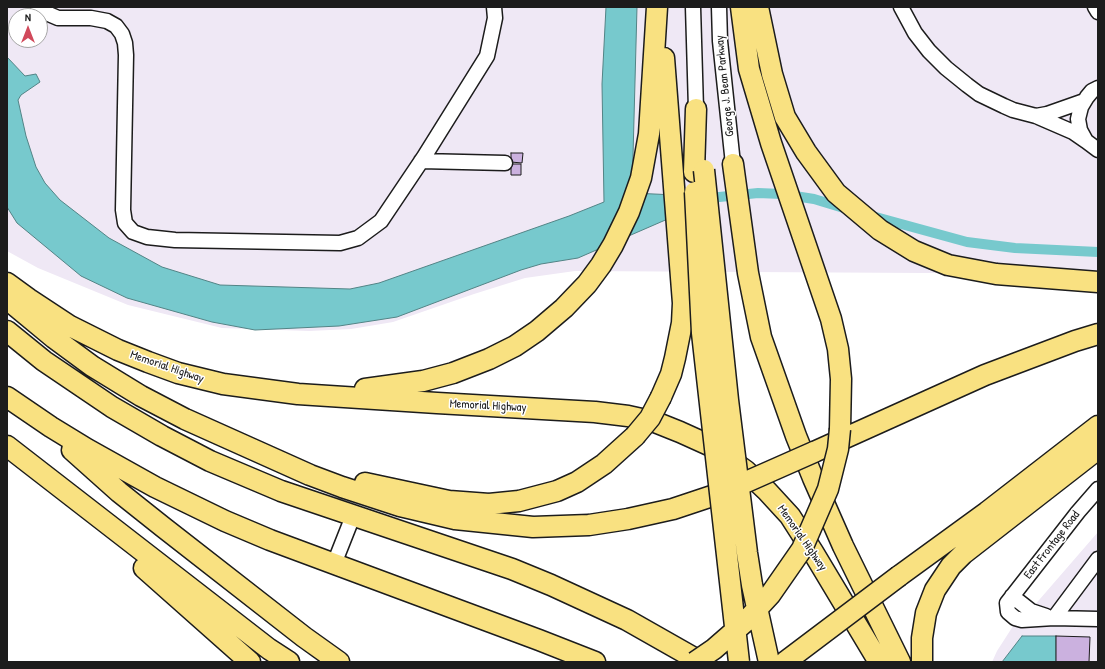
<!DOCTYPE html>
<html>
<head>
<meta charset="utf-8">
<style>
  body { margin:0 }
  #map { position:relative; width:1105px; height:669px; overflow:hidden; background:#fff; font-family:"Patrick Hand",sans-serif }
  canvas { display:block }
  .frame { position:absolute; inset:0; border:8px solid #1c1c1c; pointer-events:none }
  .north { position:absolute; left:8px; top:8px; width:40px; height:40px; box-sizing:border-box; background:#fff; border:1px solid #a4a4a4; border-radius:50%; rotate:0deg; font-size:11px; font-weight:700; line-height:16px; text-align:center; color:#1c1c1c }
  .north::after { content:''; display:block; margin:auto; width:14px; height:18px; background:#d1495b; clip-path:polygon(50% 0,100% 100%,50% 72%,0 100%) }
</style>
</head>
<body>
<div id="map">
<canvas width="1105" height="669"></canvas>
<div class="frame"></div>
<div class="north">N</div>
</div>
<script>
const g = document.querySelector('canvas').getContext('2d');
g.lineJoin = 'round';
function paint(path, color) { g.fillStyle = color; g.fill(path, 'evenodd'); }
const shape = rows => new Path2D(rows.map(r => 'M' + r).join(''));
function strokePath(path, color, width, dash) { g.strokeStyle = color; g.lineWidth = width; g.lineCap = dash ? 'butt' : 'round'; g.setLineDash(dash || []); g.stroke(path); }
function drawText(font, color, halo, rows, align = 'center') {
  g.font = font + ' "Patrick Hand",sans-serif'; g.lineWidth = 3; g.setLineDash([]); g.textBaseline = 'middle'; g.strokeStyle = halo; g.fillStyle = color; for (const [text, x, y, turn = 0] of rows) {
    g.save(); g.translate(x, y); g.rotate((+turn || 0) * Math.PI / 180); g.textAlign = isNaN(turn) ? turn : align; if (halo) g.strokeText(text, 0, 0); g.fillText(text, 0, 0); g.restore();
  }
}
const built = shape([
  [7,7,1098,7,1098,274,575,271,525,278,474,294,393,322,351,329,309,331,222,328,128,305,38,268,7,251],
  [16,16,40,16,40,40,16,40],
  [1098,532,1098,662,992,662,997,651,1015,623,1033,607]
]);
const water = shape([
  [606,7,637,7,632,193,676,195,670,218,578,258,541,264,521,270,397,317,339,326,255,330,212,322,127,298,81,276,17,223,7,207,7,57,25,76,36,74,40,82,21,95,18,100,26,136,36,167,45,183,60,200,109,238,162,267,220,285,350,289,379,283,569,216,604,202,602,84,606,7],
  [1022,636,1056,636,1056,662,1002,662,1022,636]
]);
const canal = shape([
  [671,202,758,193,782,194,814,199,847,209],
  [872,216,967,242,1015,248,1098,252]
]);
const building = shape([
  [511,153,523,153,522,163,511,162,511,153],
  [511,164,521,164,521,175,511,175,511,164],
  [1056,636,1090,637,1089,662,1056,662,1056,636]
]);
const minor = shape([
  [38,7,44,12,58,18,91,18,107,21,116,26,122,34,125,43,126,55,123,210,125,223,133,232,147,237,175,240,340,243,358,238,381,221,424,157,487,56,495,18,494,7],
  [693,7,696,109],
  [719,7,720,41,733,164],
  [901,7,915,33,929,51,946,68,967,85,979,94,1004,106,1013,110,1036,116,1073,132,1086,141],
  [1095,7,1098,12],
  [1098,88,1092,91,1087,97,1081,107,1078,119,1080,130,1086,141,1098,150],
  [1036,116,1047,114,1084,101],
  [421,161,505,163],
  [1098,559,1054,618,1098,619],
  [334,564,353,516],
  [1012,596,1031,611,1046,616],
  [1054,618,1022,620,1015,618,1008,612,1007,603,1078,512,1098,489]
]);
const highway = shape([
  [741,7,749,69,771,143,831,319,838,349,841,379,840,429],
  [758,7,772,74,785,117,806,152,836,193,880,230,914,251,948,265,996,274,1098,282],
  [733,164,748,273,761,337,796,436,813,478,843,546,900,662],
  [694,172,696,109],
  [7,283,29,299,70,326,118,350,148,362,178,373,223,384,298,394,437,403,595,412,628,416,655,422,680,432,711,446,746,471,767,491,790,516,813,552,879,662],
  [7,299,54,338,92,366,141,396,185,419,310,475,342,487,400,506,455,519,533,527,589,525,628,519,673,509,718,494],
  [7,331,44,361,112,407,162,436,210,461,281,491,512,569,551,585,627,620,701,662],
  [365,389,423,381,453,373,489,359,515,346,537,331,564,308,587,284,601,265,613,245,629,212,641,178,649,134,657,7],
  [7,397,51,427,87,449,155,487,225,521,270,540,539,640,595,662],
  [661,397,671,374,675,358,682,323,683,303,664,58],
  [7,446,269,649,289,662],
  [72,450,119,492,163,527,304,637,339,662],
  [814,452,985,375,1075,341,1098,334],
  [365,483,449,501,489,504,519,501,557,491,577,482,604,464,635,436],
  [144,568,250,662],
  [899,576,987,512,1098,426],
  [922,662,922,638,926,613,935,590,951,566,963,554,1098,449]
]);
const highwayBridge = shape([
  [704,170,728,400,747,553,752,585,769,662],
  [695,192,702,333,739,662],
  [635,436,650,418,661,397],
  [728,490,814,452],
  [695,662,714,649,745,622,770,595,802,549,828,489,838,449,840,429],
  [785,662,899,576]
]);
const streetNames = [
  ["George J. Bean Parkway",725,86,-96],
  ["Memorial Highway",167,367,19],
  ["Memorial Highway",488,406,3],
  ["Memorial Highway",802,538,55],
  ["East Frontage Road",1052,545,-52]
];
paint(built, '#efe8f5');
paint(water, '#77c9cd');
strokePath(water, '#538486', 1);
strokePath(canal, '#77c9cd', 10);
paint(building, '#cbb1df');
strokePath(building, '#1c1c1c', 1);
strokePath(minor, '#1c1c1c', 17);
strokePath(highway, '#1c1c1c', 23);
strokePath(minor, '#fff', 14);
strokePath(highway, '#f9e181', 20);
strokePath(highwayBridge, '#1c1c1c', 23, []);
strokePath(highwayBridge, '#f9e181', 20);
drawText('12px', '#1c1c1c', '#fff', streetNames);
</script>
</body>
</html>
